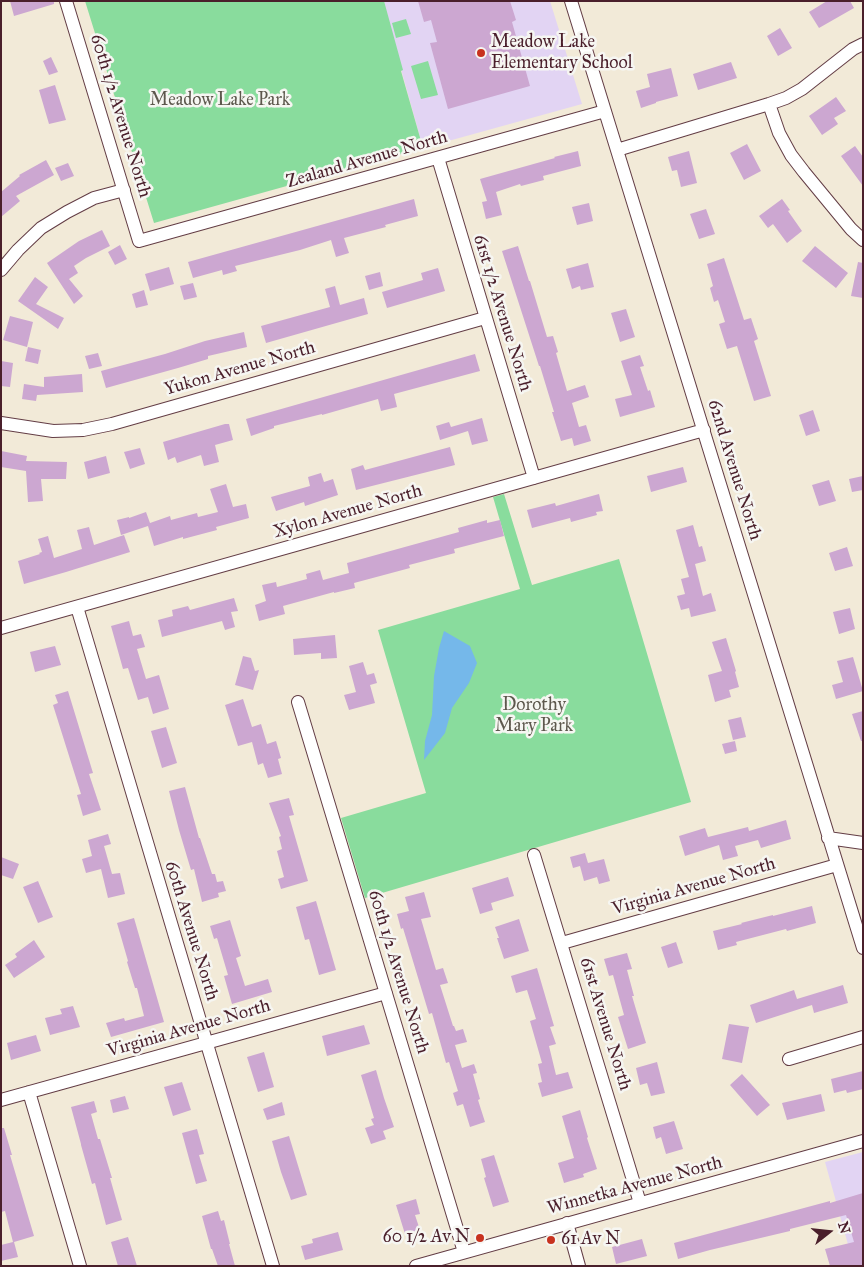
<!DOCTYPE html>
<html>
<head>
<meta charset="utf-8">
<style>
  body { margin:0 }
  #map { position:relative; width:864px; height:1267px; overflow:hidden; background:#f2ead8; font-family:"IM FELL Great Primer",serif }
  canvas { display:block }
  .frame { position:absolute; inset:0; border:2px solid #4a1f2b; pointer-events:none }
  .north { position:absolute; left:804px; top:1207px; width:50px; height:50px; -webkit-text-stroke:4px #f6f6f2; paint-order:stroke; rotate:74deg; font-size:14px; font-weight:700; line-height:20px; text-align:center; color:#4a1f2b }
  .north::after { content:''; display:block; margin:auto; width:18px; height:22px; background:#4a1f2b; clip-path:polygon(50% 0,100% 100%,50% 72%,0 100%) }
</style>
</head>
<body>
<div id="map">
<canvas width="864" height="1267"></canvas>
<div class="frame"></div>
<div class="north">N</div>
</div>
<script>
const g = document.querySelector('canvas').getContext('2d');
g.lineJoin = 'round';
function paint(path, color) { g.fillStyle = color; g.fill(path, 'evenodd'); }
const shape = rows => new Path2D(rows.map(r => 'M' + r).join(''));
function strokePath(path, color, width, dash) { g.strokeStyle = color; g.lineWidth = width; g.lineCap = dash ? 'butt' : 'round'; g.setLineDash(dash || []); g.stroke(path); }
function drawText(font, color, halo, rows, align = 'center') {
  g.font = font + ' "IM FELL Great Primer",serif'; g.lineWidth = 5; g.setLineDash([]); g.textBaseline = 'middle'; g.strokeStyle = halo; g.fillStyle = color; for (const [text, x, y, turn = 0] of rows) {
    g.save(); g.translate(x, y); g.rotate((+turn || 0) * Math.PI / 180); g.textAlign = isNaN(turn) ? turn : align; if (halo) g.strokeText(text, 0, 0); g.fillText(text, 0, 0); g.restore();
  }
}
const built = shape([
  [382,1,550,1,582,104,423,148],
  [863,1152,863,1266,854,1266,825,1162]
]);
const green = shape([
  [85,1,384,1,403,70,401,71,423,148,154,223],
  [406,19,411,34,396,38,392,23],
  [428,61,438,95,421,99,411,66],
  [504,494,532,585,619,559,691,802,365,898,341,818,426,793,378,630,520,589,493,497]
]);
const water = shape([
  [444,631,470,646,477,663,469,683,452,708,445,733,424,760,425,741,432,715,434,676,439,648]
]);
const building = shape([
  [10,1,54,1,54,4,14,16],
  [418,1,510,1,516,20,512,22,530,86,448,109,430,43,437,42,431,20,424,22],
  [827,1,850,1,854,8,819,28,809,12],
  [780,28,792,48,778,56,767,36],
  [51,57,58,72,49,75,43,61],
  [731,62,737,78,698,90,693,74],
  [671,68,678,96,656,102,656,103,641,108,636,91,650,87,647,74],
  [55,85,66,120,49,124,39,90],
  [836,97,846,111,834,118,838,124,822,135,809,116],
  [747,144,761,171,744,180,730,153],
  [855,146,863,157,863,186,841,156],
  [578,151,581,166,543,176,544,180,521,186,520,184,496,192,502,215,486,219,482,202,487,201,480,179,555,158,554,157],
  [689,151,697,183,681,187,677,170,672,171,668,157],
  [46,160,54,175,16,196,20,201,1,217,1,192,20,176,19,175],
  [68,163,74,176,61,181,55,168],
  [414,199,418,216,385,225,386,227,344,238,349,253,336,257,331,240,300,250,235,266,237,271,223,275,222,270,193,278,188,262],
  [782,199,790,210,788,211,802,231,787,243,773,224,768,228,759,216],
  [589,203,593,221,577,225,572,207],
  [706,209,715,234,699,239,690,214],
  [102,230,110,246,86,258,74,266,78,273,69,279,83,296,74,304,47,263,79,241],
  [120,245,127,259,115,265,108,252],
  [518,246,529,281,530,281,547,337,553,336,558,352,556,353,567,391,585,385,589,397,572,403,579,427,586,425,591,441,574,446,572,438,561,441,552,412,554,412,540,366,539,366,502,251],
  [815,246,848,273,836,288,802,261],
  [724,258,744,320,751,318,758,339,754,341,771,396,754,401,737,346,727,349,719,324,725,322,718,300,714,302,710,288,713,286,707,264],
  [858,262,863,263,863,298,851,296],
  [588,263,594,287,581,290,580,286,572,289,566,269],
  [169,267,174,284,150,291,145,274],
  [438,268,445,291,387,308,382,292,423,280,421,273],
  [380,272,383,286,369,290,365,276],
  [35,277,48,287,36,304,64,318,58,329,18,301],
  [193,283,197,297,184,300,180,286],
  [335,286,340,305,364,298,368,314,266,343,261,326,330,307,325,289],
  [144,290,148,305,136,308,132,294],
  [626,309,635,337,620,342,611,313],
  [10,316,33,322,27,347,3,340],
  [244,332,247,347,208,356,208,359,178,368,106,388,101,371,165,354,205,341],
  [28,347,41,350,38,364,25,361],
  [98,353,102,366,89,369,85,356],
  [475,354,480,371,394,394,397,407,381,411,378,399,322,415,322,414,274,426,274,428,251,436,246,419],
  [640,355,644,366,640,367,648,391,650,390,655,407,620,417,615,399,632,395,621,361],
  [1,361,13,363,10,387,1,386],
  [82,374,83,392,37,395,36,401,22,399,24,384,44,387,44,377],
  [813,410,820,431,806,436,799,415],
  [482,418,488,441,472,445,468,431,440,440,436,426,449,422,451,427],
  [225,424,229,424,233,440,215,445,219,462,204,466,201,455,177,463,175,457,168,460,163,442],
  [450,447,455,465,356,490,351,469,363,465,365,470],
  [140,448,145,464,130,469,124,452],
  [1,451,27,456,26,461,67,462,66,479,41,479,43,501,28,502,26,471,1,467],
  [106,456,110,473,88,479,84,462],
  [683,467,687,482,651,492,647,476],
  [321,473,324,482,333,479,338,495,305,506,304,502,276,511,271,497,310,486,308,477],
  [863,476,863,490,852,492,849,479],
  [829,480,836,501,819,506,812,485],
  [226,484,233,507,246,504,249,518,216,527,217,530,183,539,183,537,154,546,148,526,121,535,117,520,129,517,129,518,146,512,150,523,170,516,171,520,197,513,198,517,218,512,210,489],
  [599,494,603,511,596,512,597,515,571,522,570,518,532,528,527,510,555,503,556,506],
  [487,520,487,523,500,520,504,536,454,549,455,553,409,565,410,568,354,583,355,588,334,593,334,592,283,606,285,614,259,621,255,605,266,601,262,585,276,582,277,587,307,579,306,574,320,570,323,580,349,573,347,563,459,532,458,528],
  [693,525,699,547,702,546,706,561,695,564,703,596,711,593,716,611,691,617,689,608,681,610,677,596,685,594,681,579,689,577,676,530],
  [89,527,94,545,124,535,130,552,66,572,24,584,18,561,40,554,39,553,42,552,38,539,48,536,54,558,82,549,77,530],
  [847,547,853,566,835,571,829,553],
  [234,598,238,611,231,612,235,627,225,630,222,621,162,637,158,620,173,616,172,610,188,606,190,610],
  [850,608,855,629,839,634,833,612],
  [129,621,133,636,141,634,145,647,137,649,146,679,159,675,169,709,153,714,148,697,138,700,128,668,123,669,111,626],
  [335,635,337,658,321,659,321,653,294,655,293,639],
  [726,638,736,671,735,672,739,687,729,690,731,697,715,702,708,675,722,671,712,642],
  [55,646,61,665,35,672,30,652],
  [243,656,251,658,255,671,259,670,253,690,235,685],
  [853,657,863,691,836,699,832,685,843,682,837,661],
  [363,662,367,675,374,673,377,683,370,685,375,703,349,710,344,695,356,692,349,666],
  [68,691,93,773,89,774,101,810,83,816,77,795,81,794,53,705,58,703,55,695],
  [243,699,252,727,261,724,267,744,276,741,281,758,278,759,282,774,268,778,263,763,258,765,252,742,238,746,225,705],
  [863,711,863,741,861,741,852,714],
  [741,717,746,737,733,740,728,720],
  [166,727,177,763,162,768,151,731],
  [735,741,737,751,725,754,722,744],
  [185,787,199,838,200,838,212,874,215,874,217,882,223,881,226,891,218,893,219,897,202,902,194,869,191,870,179,830,169,791],
  [289,798,294,815,289,816,308,881,281,889,278,879,284,877,277,851,282,849,279,837,281,836,269,803],
  [786,820,791,839,761,848,758,840,735,846,738,856,723,860,719,845,685,856,679,836,705,828,708,837,748,827,749,831],
  [108,834,111,844,104,846,112,874,120,873,125,894,108,898,101,869,86,873,82,859,92,856,88,840],
  [585,853,588,863,604,859,610,881,599,884,597,877,584,881,580,866,573,868,570,857],
  [1,857,19,864,13,879,1,875],
  [508,877,514,896,491,903,493,910,480,914,472,888],
  [38,881,53,917,38,923,23,887],
  [424,892,431,917,421,919,436,970,443,968,448,983,440,985,453,1026,454,1026,456,1031,463,1029,467,1042,455,1045,462,1068,474,1064,477,1073,473,1074,480,1099,478,1100,485,1122,470,1127,463,1104,457,1106,453,1093,458,1091,449,1062,446,1063,432,1013,429,1014,403,928,401,929,397,914,409,911,405,897],
  [316,901,336,970,319,975,309,939,305,940,296,907],
  [812,906,816,923,787,931,786,929,736,942,737,945,718,950,713,931,742,924,741,923,773,915,773,916],
  [134,918,164,1022,111,1037,106,1023,124,1018,125,1021,144,1016,137,988,135,988,127,962,128,961,117,923],
  [519,919,529,951,504,959,497,938,499,938,495,927],
  [230,920,241,956,236,958,245,986,268,979,272,992,232,1004,224,976,228,975,217,938,214,939,210,926],
  [34,940,45,957,14,978,5,965,17,957,15,954],
  [676,942,683,963,668,968,661,947],
  [627,953,632,969,627,970,634,996,632,996,646,1043,628,1049,618,1017,624,1015,613,975,609,976,604,959],
  [537,968,554,1026,550,1027,556,1044,549,1046,556,1075,568,1072,573,1088,542,1097,538,1083,542,1082,538,1064,542,1063,530,1021,536,1019,527,990,516,993,511,976],
  [843,985,848,1003,814,1013,812,1005,756,1023,750,1005,794,990,797,999],
  [73,1006,80,1027,50,1035,45,1018,62,1014,60,1009],
  [729,1024,749,1027,742,1063,722,1059],
  [364,1025,370,1044,327,1056,322,1036],
  [36,1035,41,1051,11,1060,7,1043],
  [264,1052,274,1087,258,1092,247,1057],
  [657,1062,665,1093,651,1096,647,1083,640,1085,636,1068],
  [376,1070,384,1098,394,1127,383,1131,386,1139,371,1144,365,1128,374,1125,371,1119,374,1118,361,1075],
  [863,1071,863,1089,847,1093,846,1090,834,1093,831,1079],
  [742,1074,770,1105,757,1116,730,1085],
  [182,1082,191,1110,173,1116,164,1087],
  [821,1094,825,1111,787,1120,782,1103],
  [125,1096,129,1109,113,1113,110,1100],
  [94,1101,97,1112,91,1114,98,1139,100,1139,112,1178,110,1178,122,1220,106,1225,95,1183,92,1184,81,1145,81,1144,71,1107],
  [282,1102,285,1115,267,1120,263,1109],
  [580,1110,588,1137,587,1138,597,1169,583,1174,584,1177,564,1183,558,1163,574,1158,562,1116],
  [674,1121,683,1149,666,1154,661,1137,656,1139,653,1127],
  [1,1128,4,1128,12,1155,10,1155,34,1236,14,1242,18,1257,1,1261,1,1245,13,1242,5,1211,1,1212],
  [197,1129,204,1154,199,1155,207,1181,196,1184,182,1133],
  [289,1136,307,1195,291,1200,281,1172,272,1141],
  [494,1155,509,1202,493,1207,484,1178,486,1177,481,1159],
  [863,1193,863,1266,830,1266,825,1249,854,1242,846,1215,790,1229,790,1231,710,1250,678,1259,674,1243,830,1201,830,1203],
  [416,1199,420,1214,415,1215,420,1230,405,1234,396,1205],
  [218,1211,221,1221,224,1220,230,1244,229,1244,235,1266,218,1266,212,1249,211,1249,202,1216],
  [338,1232,343,1250,305,1260,301,1246,313,1243,312,1239],
  [128,1237,137,1266,118,1266,111,1242],
  [642,1239,647,1256,616,1264,612,1247]
]);
const minor = shape([
  [66,1,139,241,605,111],
  [571,1,863,948],
  [769,104,779,133,791,155,804,172,851,229,863,240],
  [617,150,769,104,786,98,802,89,853,49,863,44],
  [438,158,534,478],
  [1,270,18,250,41,228,67,212,94,198,124,190],
  [1,423,53,431,83,430,112,424,485,318],
  [77,607,273,1266],
  [1,628,704,430],
  [298,702,464,1252],
  [828,838,863,843],
  [534,855,640,1203],
  [562,943,837,865],
  [789,1059,863,1037],
  [29,1092,80,1266],
  [1,1100,386,993],
  [567,1223,579,1266],
  [416,1266,863,1141]
]);
const markers = [
  [481,53,5,"#c8321e"],
  [480,1238,5,"#c8321e"],
  [551,1240,5,"#c8321e"]
];
const poiNames = [
  ["Meadow Lake",491,43],
  ["Elementary School",491,64],
  ["60 1/2 Av N",470,1238,"right"],
  ["61 Av N",561,1240]
];
const parkNames = [
  ["Meadow Lake Park",220,101],
  ["Dorothy",534,706],
  ["Mary Park",534,727]
];
const streetNames = [
  ["60th 1/2 Avenue North",120,116,73],
  ["Zealand Avenue North",367,160,-16],
  ["61st 1/2 Avenue North",502,313,73],
  ["Yukon Avenue North",240,369,-16],
  ["62nd Avenue North",734,470,73],
  ["Xylon Avenue North",348,512,-16],
  ["Virginia Avenue North",694,887,-16],
  ["60th Avenue North",191,931,73],
  ["60th 1/2 Avenue North",398,972,73],
  ["61st Avenue North",605,1024,73],
  ["Virginia Avenue North",189,1029,-16],
  ["Winnetka Avenue North",635,1186,-15]
];
paint(built, '#e2d4f3');
paint(green, '#89dc9d');
paint(water, '#75b8ea');
paint(building, '#cca7d1');
strokePath(minor, '#633d45', 14);
strokePath(minor, '#fff', 12);
for (const [x, y, r, color] of markers) { const dot = new Path2D(); dot.arc(x, y, r, 0, 2 * Math.PI); g.fillStyle = color; g.fill(dot); strokePath(dot, '#f6f6f2', 2); }
drawText('18px', '#4a1f2b', '#f6f6f2', poiNames, 'left');
drawText('18px', '#5d584d', '#f6f6f2', parkNames);
drawText('18px', '#4a1f2b', '#f6f6f2', streetNames);
</script>
</body>
</html>
